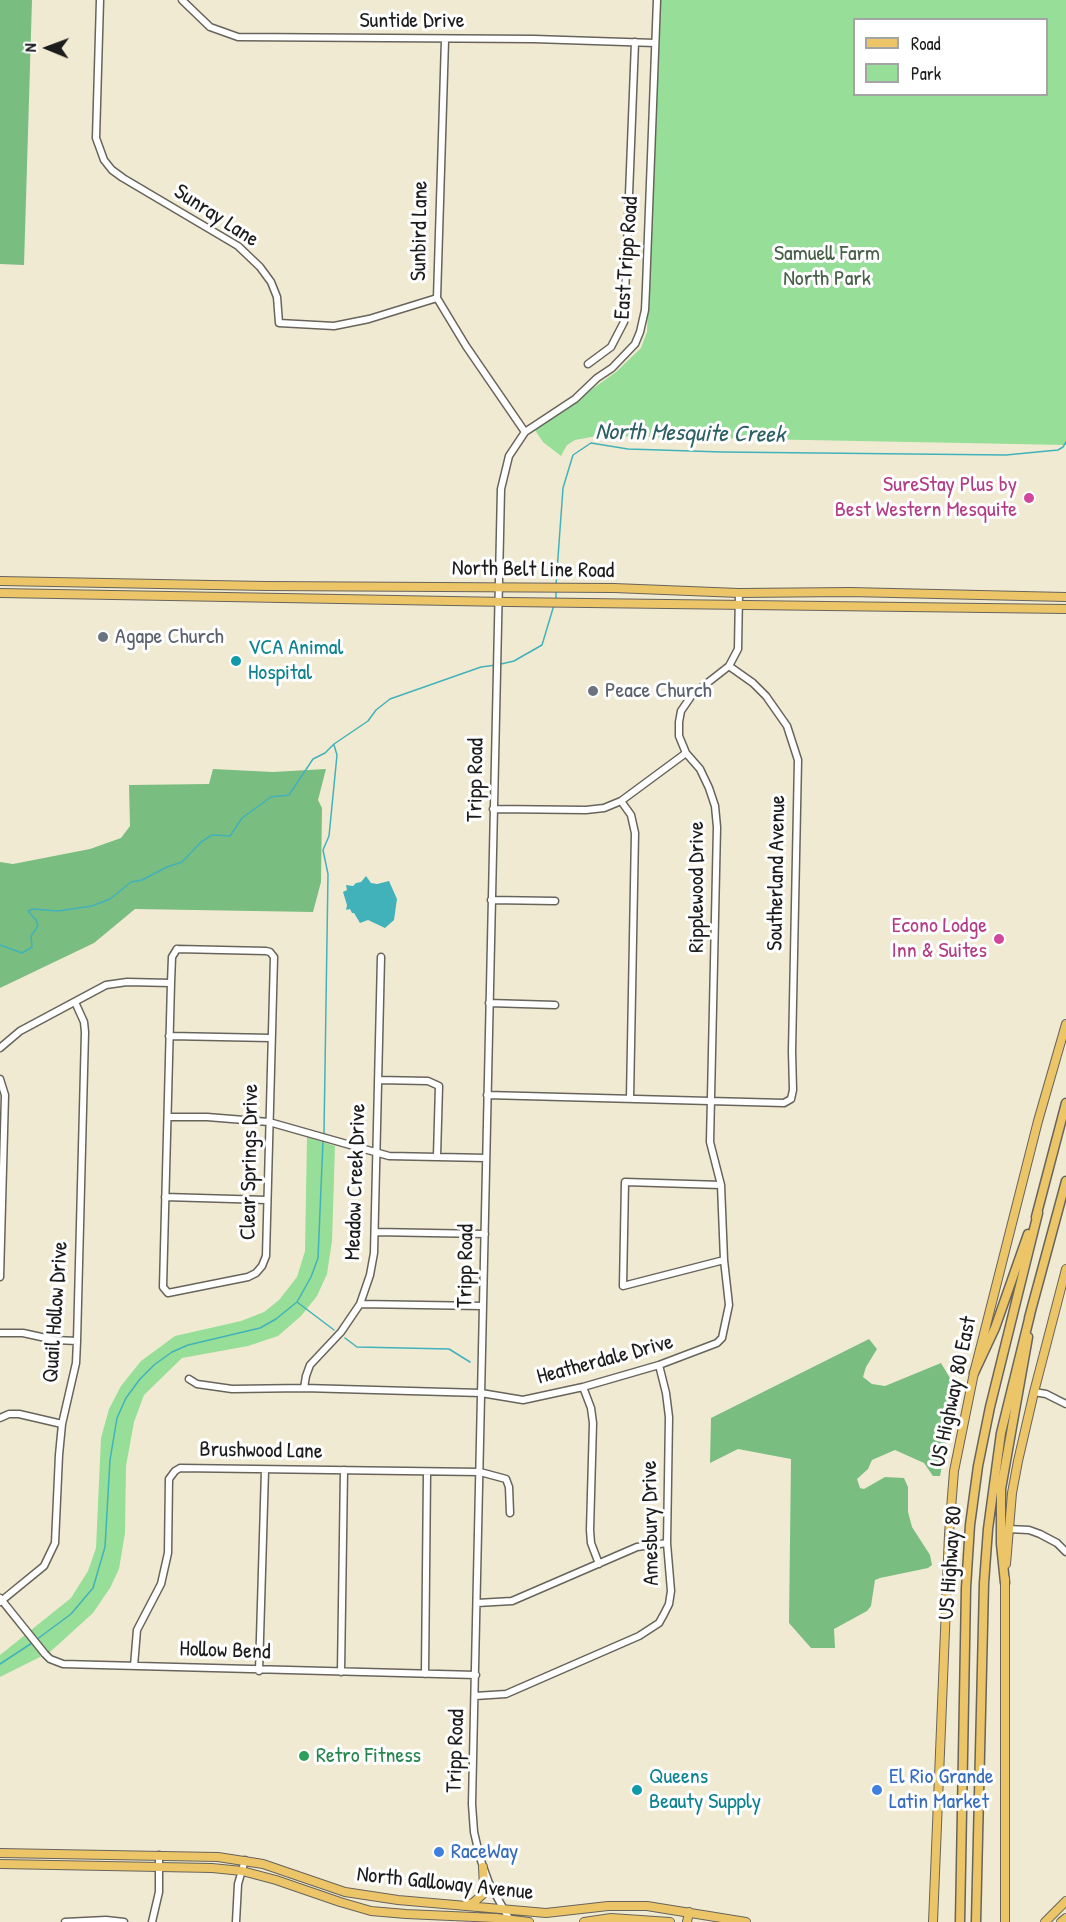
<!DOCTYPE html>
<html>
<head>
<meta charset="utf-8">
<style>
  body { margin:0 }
  #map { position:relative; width:1066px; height:1922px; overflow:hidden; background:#f1ead2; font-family:"Patrick Hand",sans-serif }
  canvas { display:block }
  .legend { position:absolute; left:853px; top:18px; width:195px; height:78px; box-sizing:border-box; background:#fff; border:2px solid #a4a4a4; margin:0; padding:8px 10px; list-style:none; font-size:18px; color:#1c1c1c }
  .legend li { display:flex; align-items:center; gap:12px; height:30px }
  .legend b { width:30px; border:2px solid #a4a4a4 }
  .north { position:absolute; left:18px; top:18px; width:60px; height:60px; -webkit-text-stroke:4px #fff; paint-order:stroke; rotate:271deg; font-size:16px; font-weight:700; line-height:24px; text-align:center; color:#1c1c1c }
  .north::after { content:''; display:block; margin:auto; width:21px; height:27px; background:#1c1c1c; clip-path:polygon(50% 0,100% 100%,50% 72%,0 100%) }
</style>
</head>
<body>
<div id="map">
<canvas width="1066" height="1922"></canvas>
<ul class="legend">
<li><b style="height:8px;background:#ecc569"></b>Road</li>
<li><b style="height:16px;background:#97de98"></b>Park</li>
</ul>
<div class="north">N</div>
</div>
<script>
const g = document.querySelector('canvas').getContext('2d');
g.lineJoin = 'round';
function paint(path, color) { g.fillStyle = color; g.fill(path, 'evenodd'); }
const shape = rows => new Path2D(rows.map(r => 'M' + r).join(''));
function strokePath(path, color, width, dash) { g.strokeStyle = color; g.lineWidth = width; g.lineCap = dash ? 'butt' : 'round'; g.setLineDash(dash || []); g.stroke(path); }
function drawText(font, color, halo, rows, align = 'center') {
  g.font = font + ' "Patrick Hand",sans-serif'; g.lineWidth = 6; g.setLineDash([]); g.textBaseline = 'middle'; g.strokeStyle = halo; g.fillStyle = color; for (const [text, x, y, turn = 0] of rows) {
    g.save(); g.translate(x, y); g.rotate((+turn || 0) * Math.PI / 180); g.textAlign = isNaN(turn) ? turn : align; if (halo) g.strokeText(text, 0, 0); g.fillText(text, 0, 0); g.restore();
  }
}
const green = shape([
  [660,0,1066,0,1066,445,597,436,575,440,567,445,561,456,543,442,535,430,616,372,641,348,647,332],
  [854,20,1046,20,1046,94,854,94],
  [307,1137,335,1146,332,1241,327,1274,317,1296,301,1316,278,1336,248,1346,182,1358,144,1395,134,1422,126,1466,125,1533,119,1569,110,1588,93,1613,50,1652,0,1677,0,1655,71,1598,88,1571,96,1548,101,1438,109,1409,121,1386,141,1361,175,1336,241,1321,264,1312,279,1300,297,1277,305,1251]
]);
const forest = shape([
  [0,0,32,0,24,265,0,264],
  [213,769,273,772,326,769,318,800,322,808,321,882,313,912,135,909,94,943,0,988,0,862,13,864,90,849,121,838,130,826,129,785,209,784],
  [869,1339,877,1349,866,1367,863,1377,872,1384,885,1386,941,1363,957,1390,940,1476,933,1476,924,1463,895,1450,872,1460,868,1469,857,1479,860,1488,864,1489,885,1477,904,1478,908,1487,908,1512,912,1527,930,1555,932,1565,928,1568,880,1578,875,1580,871,1606,867,1611,834,1629,835,1648,811,1648,789,1623,791,1459,738,1449,710,1463,711,1418]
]);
const water = shape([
  [366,876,371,883,377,884,389,881,397,899,394,920,385,928,368,920,360,923,354,913,352,913,350,909,346,910,347,905,343,892,347,890,346,885,353,886,356,883,361,882]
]);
const stream = shape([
  [556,585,563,488,573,455,591,443,628,449,722,452,1006,455,1058,450,1063,447,1066,442],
  [556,600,556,590],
  [501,664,514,661,542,645,554,605],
  [0,945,22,953,32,947,31,936,38,926,36,920,28,911,33,909,58,911,92,906,110,899,131,882,142,880,167,867,182,862,201,842,212,835,230,836,242,818,271,797,289,795,313,759,325,753,334,744,368,721,376,710,390,699,481,667,496,665],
  [324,1133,328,874,323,850,329,836,337,755,334,745],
  [297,1302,334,1330],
  [345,1338,357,1347,449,1349,470,1362],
  [36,1640,71,1614,93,1588,105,1547,110,1460,117,1418,126,1398,140,1379,154,1365,172,1352,188,1345,260,1328,276,1319,297,1302,311,1277,318,1258,323,1141],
  [0,1664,32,1643]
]);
const minor = shape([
  [100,0,96,138,104,160,112,170,123,178,238,246,260,267,271,282,277,297,279,323,334,326,369,319,437,298],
  [182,0,210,27,238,37,534,39,655,43],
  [445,40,437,298,466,346,525,432],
  [588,364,611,347,624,322,635,42],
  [621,801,631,815,635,833,630,1098],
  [493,809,586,810,604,808,621,801,686,753],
  [491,900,555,901],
  [177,949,266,951,270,952,274,957,266,1256,262,1266,256,1273,248,1277,168,1293,163,1287,171,983,172,957,177,949],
  [489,1003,555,1005],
  [169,1036,271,1038],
  [0,1048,20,1031,106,985,127,982,171,983],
  [0,1079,5,1095,0,1277],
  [378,1080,428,1081,439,1086,437,1156],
  [487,1095,784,1103,791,1099,793,1090,792,1051,798,760,787,726,766,696,753,683,729,666],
  [168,1117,207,1117,269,1122,389,1156,486,1158],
  [721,1185,625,1182,623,1286,724,1260],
  [165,1197,267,1200],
  [375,1232,485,1234],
  [360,1304,483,1306],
  [0,1333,23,1333,55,1340,77,1341],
  [189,1379,197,1384,232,1389,304,1388,481,1393,523,1400,583,1387,659,1365,717,1343,722,1338,729,1305,724,1260,721,1185,710,1142,717,827,715,806,709,788,700,769,686,753,679,736,679,722,681,711,692,695,729,666,738,649,739,593],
  [583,1387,591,1408,593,1423,590,1530,591,1543,599,1564],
  [304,1388,306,1376,310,1365,341,1332,360,1304,370,1275,374,1253,381,957],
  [1034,1392,1046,1394,1066,1404],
  [0,1418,9,1414,19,1414,62,1424],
  [1008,1529,1029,1530,1040,1534,1057,1543,1066,1552],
  [0,1598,45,1654,50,1659,63,1664,476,1675],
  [0,1602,44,1566,55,1543,59,1455,62,1424,76,1363,77,1341,85,1032,84,1022,75,1002],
  [477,1603,512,1601,637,1547,667,1543],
  [134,1666,137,1630,161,1584,168,1553,169,1479,175,1471,180,1468,480,1472,506,1479,509,1487,510,1513],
  [259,1671,265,1470],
  [341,1672,344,1470],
  [425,1674,427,1473],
  [475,1696,506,1694,639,1636,659,1623,664,1614,669,1604,671,1591,667,1543,669,1417,666,1393,659,1365],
  [65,1922,106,1920,124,1922],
  [152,1922,159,1892,159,1855],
  [236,1922,238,1884,245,1860],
  [511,1922,489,1883,480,1858,474,1832,472,1804,501,489,509,456,525,432,575,399,597,378,612,368,635,344,640,332,645,310,646,288,657,0]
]);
const major = shape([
  [0,581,265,586,614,588,739,593,850,592,1066,597],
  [0,593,508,602,1066,609],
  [1006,1564,1012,1493,1018,1461,1034,1392,1066,1269],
  [1005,1579,1005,1922],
  [0,1853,218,1857,263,1864,345,1892,398,1900,546,1913,608,1906,647,1906,746,1922],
  [0,1864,212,1868,242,1871,276,1880,340,1902,371,1911,406,1914,496,1918,529,1922],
  [468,1904,473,1903,483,1894,484,1887,483,1867],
  [584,1922,611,1918,670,1922],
  [687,1922,689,1912],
  [933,1922,949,1534,954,1471,974,1373,1038,1121,1066,1024],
  [1045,1922,1066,1901],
  [1061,1922,1066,1918]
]);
const highway = shape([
  [1036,1217,1066,1103],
  [1029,1318,1066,1181],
  [974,1373,995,1328,1028,1234],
  [1005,1583,1001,1544,1001,1489,1028,1337],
  [960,1922,966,1588,970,1525,978,1466,990,1407,1038,1213],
  [976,1922,984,1583,988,1529,1001,1433,1030,1315]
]);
const markers = [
  [1029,498,6,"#d1479c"],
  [103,637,6,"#6b7280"],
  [236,661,6,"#0f9aa8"],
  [593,691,6,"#6b7280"],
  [999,939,6,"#d1479c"],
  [304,1756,6,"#2e9e5b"],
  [637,1790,6,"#0f9aa8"],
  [877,1790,6,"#3f7fe0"],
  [439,1852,6,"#3f7fe0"]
];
const streetNames = [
  ["Suntide Drive",412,21],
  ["Sunray Lane",216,216,33],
  ["Sunbird Lane",420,231,-89],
  ["East Tripp Road",627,258,-86],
  ["North Belt Line Road",533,570,1],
  ["Tripp Road",476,780,-89],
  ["Southerland Avenue",777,873,-89],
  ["Ripplewood Drive",697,887,-90],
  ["Clear Springs Drive",250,1162,-89],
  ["Meadow Creek Drive",356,1182,-88],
  ["Tripp Road",466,1266,-89],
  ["Quail Hollow Drive",56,1312,-86],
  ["Heatherdale Drive",605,1360,-15],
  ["US Highway 80 East",954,1392,-78],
  ["Brushwood Lane",261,1451,1],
  ["Amesbury Drive",651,1523,-91],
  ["US Highway 80",951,1563,-86],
  ["Hollow Bend",225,1651,2],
  ["Tripp Road",456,1751,-88],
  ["North Galloway Avenue",445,1884,6]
];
const parkNames = [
  ["Samuell Farm",827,254],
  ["North Park",827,279]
];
const hotelNames = [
  ["SureStay Plus by",1017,485],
  ["Best Western Mesquite",1017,510],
  ["Econo Lodge",987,926],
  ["Inn & Suites",987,951]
];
const worshipNames = [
  ["Agape Church",115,637],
  ["Peace Church",605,691]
];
const cultureNames = [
  ["VCA Animal",248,648],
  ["Hospital",248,673],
  ["Queens",649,1777],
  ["Beauty Supply",649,1802]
];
const leisureNames = [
  ["Retro Fitness",316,1756]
];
const shopNames = [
  ["El Rio Grande",889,1777],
  ["Latin Market",889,1802],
  ["RaceWay",451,1852]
];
const waterNames = [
  ["North Mesquite Creek",690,434,1]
];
paint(green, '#97de98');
paint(forest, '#79bd80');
paint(water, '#42b2ba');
strokePath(stream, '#42b2ba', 1.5);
strokePath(minor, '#67645c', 9);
strokePath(major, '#67645c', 10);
strokePath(highway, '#67645c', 11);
strokePath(minor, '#fff', 6);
strokePath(major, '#ecc569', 8);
strokePath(highway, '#ecc569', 8);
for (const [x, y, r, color] of markers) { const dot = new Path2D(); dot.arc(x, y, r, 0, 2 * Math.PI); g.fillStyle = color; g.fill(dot); strokePath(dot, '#fff', 2); }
drawText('22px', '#1c1c1c', '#fff', streetNames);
drawText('22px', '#476047', '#fff', parkNames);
drawText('22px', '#b23c85', '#fff', hotelNames, 'right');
drawText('22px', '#5b616d', '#fff', worshipNames, 'left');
drawText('22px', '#0d838f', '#fff', cultureNames, 'left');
drawText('22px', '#27864d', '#fff', leisureNames, 'left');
drawText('22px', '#366cbe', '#fff', shopNames, 'left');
drawText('italic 24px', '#2d6063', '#fff', waterNames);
</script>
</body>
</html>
